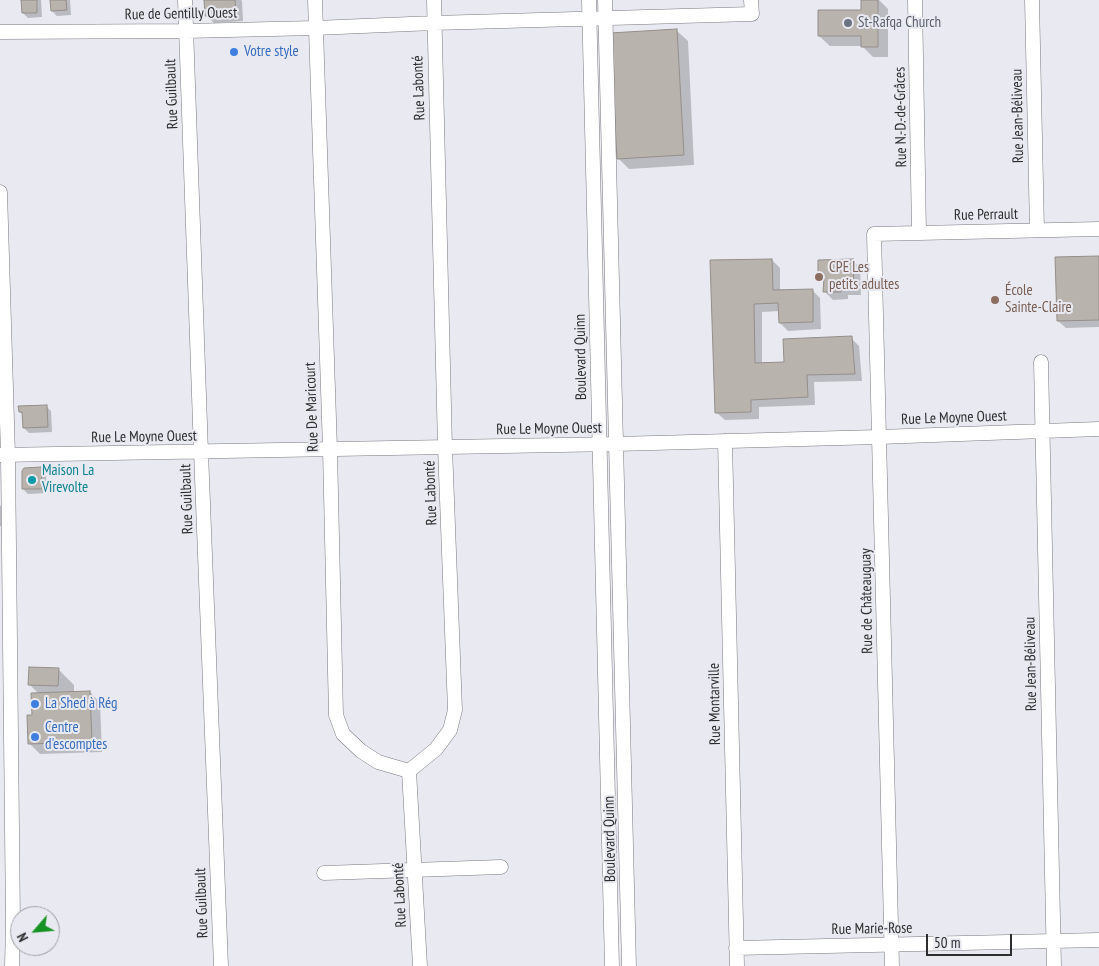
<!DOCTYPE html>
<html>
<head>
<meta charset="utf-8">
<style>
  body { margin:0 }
  #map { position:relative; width:1099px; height:966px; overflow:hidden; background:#e9eaf1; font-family:"PT Sans Narrow",sans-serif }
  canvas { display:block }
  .north { position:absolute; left:10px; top:906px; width:50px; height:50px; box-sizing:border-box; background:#e9eaf1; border:1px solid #9d9ea3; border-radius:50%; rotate:243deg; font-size:14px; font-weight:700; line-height:20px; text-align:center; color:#2c2d2f }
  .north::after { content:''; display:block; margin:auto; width:18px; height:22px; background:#179324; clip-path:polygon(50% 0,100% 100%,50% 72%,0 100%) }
  .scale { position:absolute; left:926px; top:934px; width:86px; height:22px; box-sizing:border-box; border:2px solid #2c2d2f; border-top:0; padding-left:6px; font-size:15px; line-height:18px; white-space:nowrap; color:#2c2d2f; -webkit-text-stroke:4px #e9eaf1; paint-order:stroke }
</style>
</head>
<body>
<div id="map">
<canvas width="1099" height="966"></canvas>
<div class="north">N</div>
<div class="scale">50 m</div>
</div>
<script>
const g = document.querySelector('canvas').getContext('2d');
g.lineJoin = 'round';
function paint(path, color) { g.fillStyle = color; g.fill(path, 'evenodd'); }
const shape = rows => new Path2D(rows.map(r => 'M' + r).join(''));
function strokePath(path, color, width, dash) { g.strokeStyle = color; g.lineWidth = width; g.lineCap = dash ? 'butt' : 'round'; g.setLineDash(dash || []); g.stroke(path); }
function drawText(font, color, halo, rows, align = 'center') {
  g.font = font + ' "PT Sans Narrow",sans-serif'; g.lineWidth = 4; g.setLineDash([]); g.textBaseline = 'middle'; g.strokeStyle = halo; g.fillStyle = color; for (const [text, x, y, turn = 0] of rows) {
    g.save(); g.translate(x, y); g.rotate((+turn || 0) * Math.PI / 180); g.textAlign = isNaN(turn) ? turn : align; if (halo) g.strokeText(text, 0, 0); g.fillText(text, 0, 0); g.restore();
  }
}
const shadow = shape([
  [22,0,41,0,42,17,28,18,23,13],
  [51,0,70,0,71,15,57,16,52,11],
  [205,0,241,0,242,1,243,21,214,23,206,15],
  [863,0,879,0,888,9,888,57,873,57,862,46,830,46,819,36,863,11],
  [677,31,688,41,694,165,629,169,618,158],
  [1099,257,1099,327,1066,328,1058,321],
  [772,260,780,268,780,291,812,290,820,298,821,329,788,331,780,323,780,311,762,312,762,364,786,364,851,338,859,346,862,381,814,382,815,405,759,407,759,419,725,420,717,413,712,262],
  [853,260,860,268,861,295,848,295,848,299,833,300,825,292,825,281,820,275],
  [46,406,51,411,52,432,29,433,24,428,23,415,20,412],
  [40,468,46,473,47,493,28,494,23,489],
  [0,505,2,507,2,526,0,526],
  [58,669,74,685,74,693,90,692,100,703,102,752,40,754,29,743,33,716,39,694,30,685]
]);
const building = shape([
  [21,0,37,0,37,13,22,13,21,0],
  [50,0,66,0,67,10,51,11,50,0],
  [204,0,235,0,236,14,205,16,204,0],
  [861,0,878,0,878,47,861,47,861,36,818,36,818,10,861,10,861,0],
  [677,29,684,155,617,159,610,33,677,29],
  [1099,256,1099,320,1057,321,1055,257,1099,256],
  [772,259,773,290,813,289,813,322,779,323,778,303,754,304,755,363,784,362,783,339,852,336,855,374,807,375,808,397,751,400,751,412,715,413,710,260,772,259],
  [853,259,854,287,841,287,841,292,823,292,824,277,818,276,818,260,853,259],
  [47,405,48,427,23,428,22,412,19,412,18,406,47,405],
  [41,467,42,489,22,489,22,471,24,468,41,467],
  [29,667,59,668,58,686,28,685,29,667],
  [90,691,92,742,28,744,27,715,32,715,31,693,90,691]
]);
const minor = shape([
  [185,0,201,452,221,966],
  [315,0,330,449,336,715,343,734,361,751,378,762,409,771],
  [589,0,612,966],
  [605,0,629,966],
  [915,0,919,233],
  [1032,0,1037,230],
  [0,32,186,31,315,28,434,23,752,14,751,0],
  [0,192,8,455,13,924,12,966],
  [1041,362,1054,966],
  [725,441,737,966],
  [0,455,616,444,879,437,1099,429],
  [409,771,436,749,450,730,455,710,445,447,434,0],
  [409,771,420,966],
  [324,873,501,867],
  [736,948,1099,940],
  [892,966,874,234,1099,229]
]);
const markers = [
  [848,23,5,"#6b7280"],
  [234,52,5,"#3f7fe0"],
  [819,277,5,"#8d6e63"],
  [995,300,5,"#8d6e63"],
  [32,480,5,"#0f9aa8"],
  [35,704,5,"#3f7fe0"],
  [35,737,5,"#3f7fe0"]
];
const streetNames = [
  ["Rue de Gentilly Ouest",181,14,-1],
  ["Rue Labonté",419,88,-92],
  ["Rue Guilbault",172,94,-92],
  ["Rue Jean-Béliveau",1018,116,-91],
  ["Rue N.-D.-de-Grâces",901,117,-91],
  ["Rue Perrault",986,215,-1],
  ["Boulevard Quinn",581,357,-91],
  ["Rue De Maricourt",312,407,-92],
  ["Rue Le Moyne Ouest",954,418,-2],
  ["Rue Le Moyne Ouest",549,429,-1],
  ["Rue Le Moyne Ouest",144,437,-1],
  ["Rue Labonté",431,493,-92],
  ["Rue Guilbault",187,499,-92],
  ["Rue de Châteauguay",867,601,-91],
  ["Rue Jean-Béliveau",1031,664,-91],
  ["Rue Montarville",715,704,-91],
  ["Boulevard Quinn",610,839,-91],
  ["Rue Labonté",400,895,-93],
  ["Rue Guilbault",202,903,-92],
  ["Rue Marie-Rose",872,929,-1]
];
const worshipNames = [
  ["St-Rafqa Church",858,23]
];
const shopNames = [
  ["Votre style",244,52],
  ["La Shed à Rég",45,704],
  ["Centre",45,728],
  ["d'escomptes",45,745]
];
const educationNames = [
  ["CPE Les",829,268],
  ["petits adultes",829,285],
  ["École",1005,291],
  ["Sainte-Claire",1005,308]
];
const cultureNames = [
  ["Maison La",42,471],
  ["Virevolte",42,488]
];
paint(shadow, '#0003');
paint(building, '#b9b3ae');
strokePath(building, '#948e8a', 1);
strokePath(minor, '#78787f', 15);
strokePath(minor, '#fff', 14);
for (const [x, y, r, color] of markers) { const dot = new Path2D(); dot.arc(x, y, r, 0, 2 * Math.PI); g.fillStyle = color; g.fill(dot); strokePath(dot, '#e9eaf1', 2); }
drawText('15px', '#2c2d2f', '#e9eaf1', streetNames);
drawText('15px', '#5b616d', '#e9eaf1', worshipNames, 'left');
drawText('15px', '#366cbe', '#e9eaf1', shopNames, 'left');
drawText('15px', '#785e54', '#e9eaf1', educationNames, 'left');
drawText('15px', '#0d838f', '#e9eaf1', cultureNames, 'left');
</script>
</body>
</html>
